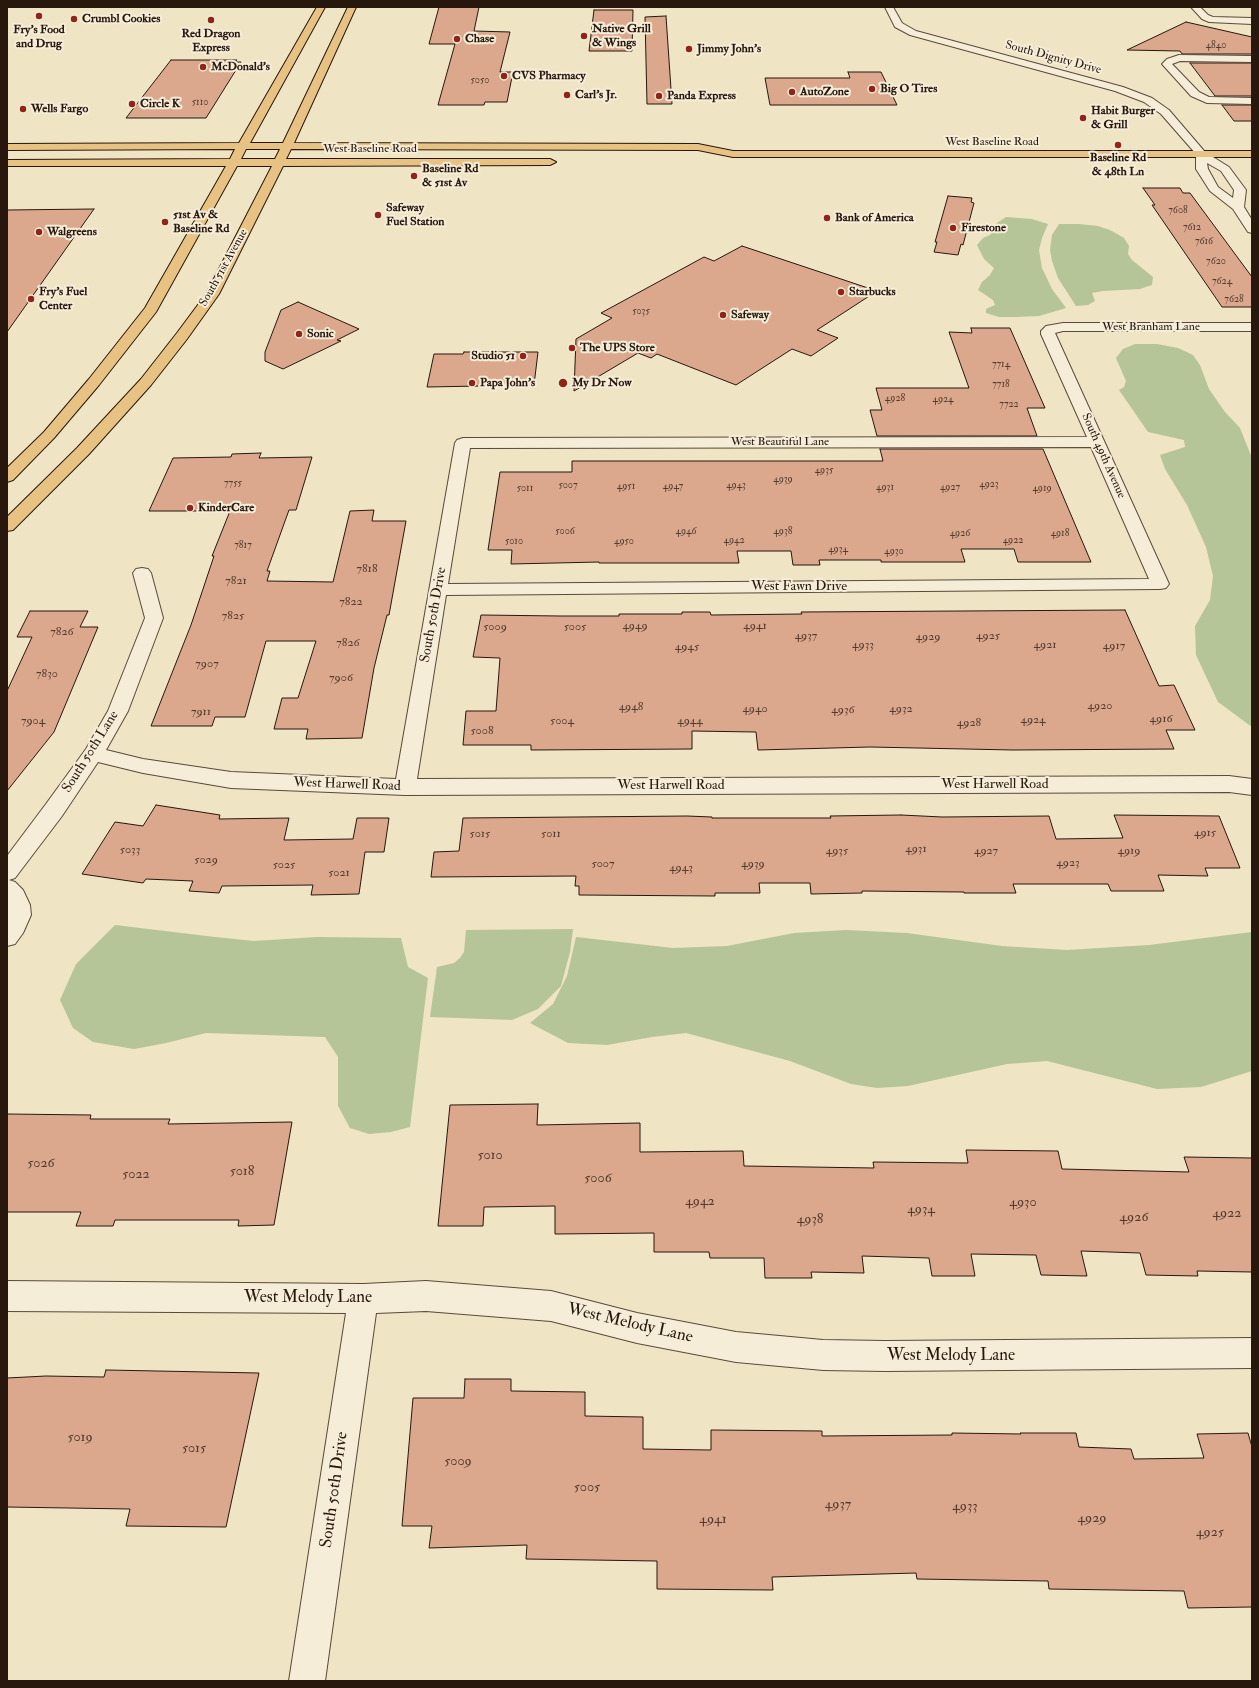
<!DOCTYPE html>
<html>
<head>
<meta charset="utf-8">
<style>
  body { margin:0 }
  #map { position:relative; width:1259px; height:1688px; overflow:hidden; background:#efe4c3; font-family:"IM FELL Double Pica",serif }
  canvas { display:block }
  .frame { position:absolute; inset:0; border:8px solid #27170d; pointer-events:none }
</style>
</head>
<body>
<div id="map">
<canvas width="1259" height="1688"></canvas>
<div class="frame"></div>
</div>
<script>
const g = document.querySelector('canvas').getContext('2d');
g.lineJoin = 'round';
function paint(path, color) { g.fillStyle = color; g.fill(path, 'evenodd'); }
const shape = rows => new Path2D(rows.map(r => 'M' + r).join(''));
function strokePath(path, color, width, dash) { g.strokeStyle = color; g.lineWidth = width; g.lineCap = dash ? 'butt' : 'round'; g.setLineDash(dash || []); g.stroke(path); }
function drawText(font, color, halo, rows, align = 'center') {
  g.font = font + ' "IM FELL Double Pica",serif'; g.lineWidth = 4; g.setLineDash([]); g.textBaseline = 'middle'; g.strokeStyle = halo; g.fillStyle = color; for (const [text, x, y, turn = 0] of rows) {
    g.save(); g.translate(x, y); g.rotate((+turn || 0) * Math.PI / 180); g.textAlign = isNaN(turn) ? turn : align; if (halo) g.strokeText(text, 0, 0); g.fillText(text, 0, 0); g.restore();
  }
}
const green = shape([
  [1006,217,1032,219,1048,224,1042,238,1039,250,1042,268,1052,289,1066,308,1039,316,1017,317,999,317,986,313,986,309,995,305,993,300,978,290,982,282,990,275,994,268,984,259,977,245,983,238,990,235,997,223],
  [1059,224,1079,224,1098,226,1110,230,1124,238,1129,246,1128,254,1132,260,1153,277,1152,285,1140,289,1103,291,1092,293,1095,301,1088,305,1076,306,1058,278,1052,261,1050,250,1052,235],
  [1135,344,1157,344,1178,348,1193,355,1200,365,1209,389,1225,412,1240,428,1252,458,1252,727,1218,702,1196,655,1195,626,1210,600,1213,576,1206,547,1187,505,1165,469,1160,455,1185,447,1184,440,1148,432,1119,390,1124,387,1126,381,1116,358,1123,349],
  [115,925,215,937,254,941,317,937,401,938,408,967,428,978,410,1127,391,1132,369,1134,350,1128,338,1106,338,1057,325,1037,206,1033,166,1043,134,1049,93,1042,73,1028,60,1000,76,964],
  [573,929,570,952,561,986,538,1009,512,1020,430,1017,437,967,454,963,460,958,464,952,466,930],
  [846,930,907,933,1002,946,1067,950,1149,945,1252,932,1252,1071,1201,1087,1157,1089,1047,1061,1007,1064,908,1086,877,1088,851,1084,790,1061,686,1033,652,1037,607,1045,568,1043,530,1023,553,1004,567,976,576,937,673,948,727,946,794,933]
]);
const building = shape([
  [439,7,479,7,474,31,510,32,500,72,513,72,507,102,485,102,484,105,438,105,455,44,429,44,439,7],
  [594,10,633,10,632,51,589,51,594,10],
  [666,16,672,104,647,104,645,17,666,16],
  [1186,22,1252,37,1252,54,1182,54,1180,51,1127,50,1186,22],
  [171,60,237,60,235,62,241,62,206,118,126,118,171,60],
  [1190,63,1252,63,1252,96,1215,96,1190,63],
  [848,72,881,72,897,105,770,105,765,78,850,78,848,72],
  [1222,105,1252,105,1252,121,1234,121,1222,105],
  [1143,188,1180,188,1183,193,1190,193,1252,277,1252,307,1222,307,1152,205,1155,205,1143,188],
  [948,196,972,198,971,202,974,203,963,245,961,244,958,255,934,252,937,242,935,242,948,196],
  [94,209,7,332,7,210,94,209],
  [742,246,877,291,817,330,838,338,811,356,792,349,736,385,657,354,651,358,638,353,574,391,576,339,612,318,601,313,704,257,714,261,742,246],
  [298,302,359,329,337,340,341,341,283,369,265,361,265,352,281,310,298,302],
  [971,328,1010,328,1045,408,1027,408,1037,436,877,436,870,410,882,410,876,388,969,388,949,332,972,333,971,328],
  [464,352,538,352,534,385,427,387,434,354,463,354,464,352],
  [880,449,1043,449,1091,562,1018,562,1014,549,961,549,965,562,881,562,881,560,819,560,820,565,793,565,791,551,737,551,739,563,599,563,599,562,511,564,512,550,488,550,500,472,572,472,572,461,883,461,880,449],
  [261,453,259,458,312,457,296,510,289,510,267,571,270,571,267,581,333,582,350,511,374,510,372,521,406,521,389,615,387,615,374,668,362,738,306,739,308,729,274,729,282,698,298,698,316,641,266,641,245,717,215,717,212,726,151,726,191,625,214,556,212,556,230,511,149,511,173,458,231,457,232,454,261,453],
  [1125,610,1159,686,1174,685,1195,730,1166,730,1174,749,1013,750,870,747,758,750,756,732,692,731,692,749,531,750,531,745,463,745,466,711,496,711,500,658,473,657,481,615,560,616,619,616,619,614,682,614,682,612,710,612,711,615,802,614,801,612,1125,610],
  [30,611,88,611,80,627,98,627,54,732,7,791,7,691,32,637,17,637,30,611],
  [156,805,220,815,219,819,289,818,284,840,353,839,357,818,389,818,384,852,365,852,359,894,311,895,313,885,222,886,219,893,189,891,193,881,146,879,143,883,82,874,115,822,143,826,156,805],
  [901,815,942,817,1049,816,1056,839,1123,838,1114,815,1219,816,1240,868,1205,868,1208,876,1158,875,1164,891,1111,891,1108,884,1013,884,1016,893,964,893,964,892,862,891,862,893,811,894,810,883,759,883,760,893,715,893,715,896,579,895,579,886,575,886,576,876,431,877,434,852,459,851,463,818,687,816,712,817,712,818,831,818,830,816,901,815],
  [538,1104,537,1125,640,1123,640,1152,743,1151,744,1166,874,1168,873,1162,968,1163,966,1150,1058,1151,1062,1169,1189,1172,1184,1157,1252,1158,1252,1272,1197,1271,1198,1276,1146,1275,1140,1253,1081,1251,1087,1276,1041,1275,1036,1255,971,1254,975,1276,932,1276,929,1258,862,1256,864,1273,811,1272,812,1278,765,1278,764,1258,710,1258,709,1252,654,1252,654,1233,555,1234,555,1206,484,1207,483,1226,438,1226,450,1105,538,1104],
  [7,1114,91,1115,90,1119,170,1119,168,1124,292,1122,274,1225,238,1226,239,1220,115,1220,113,1226,76,1226,81,1212,7,1212,7,1114],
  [106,1370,259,1373,226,1527,126,1526,130,1509,7,1507,7,1378,46,1376,104,1377,106,1370],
  [465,1379,511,1379,511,1391,585,1392,585,1416,643,1417,643,1449,711,1450,711,1430,822,1431,822,1436,952,1435,952,1433,1021,1434,1020,1433,1076,1433,1079,1447,1131,1449,1134,1459,1204,1458,1197,1434,1248,1433,1252,1447,1252,1607,1188,1608,1184,1591,1049,1589,1048,1581,917,1579,916,1573,772,1577,773,1590,657,1589,657,1561,526,1559,527,1545,429,1548,432,1526,402,1526,413,1398,464,1398,465,1379]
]);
const minor = shape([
  [885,7,893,7,902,23,916,31,1123,87,1152,98,1169,110,1205,152,1229,167,1246,190,1244,207,1252,220,1252,233,1248,232,1233,209,1210,191,1196,169,1196,154,1161,114,1144,102,1115,91,910,35,895,27,885,7],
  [1207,163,1221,171,1234,190,1233,198,1218,187,1208,169,1207,163],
  [1191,7,1200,7,1208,15,1213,17,1252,18,1252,24,1209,22,1202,19,1191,7],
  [1179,55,1252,56,1252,62,1180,61,1172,64,1199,92,1209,97,1252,98,1252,104,1207,103,1191,96,1162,64,1167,59,1179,55],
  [1063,323,1252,323,1252,331,1063,331,1055,333,1169,584,1166,588,1160,589,446,595,417,779,1229,776,1252,779,1252,795,1229,792,405,795,231,788,143,773,98,762,62,816,15,878,9,880,15,882,23,890,30,905,31,915,23,933,15,944,7,946,7,856,46,804,86,749,108,711,145,618,133,573,136,569,142,568,148,569,151,573,163,618,128,711,106,750,143,759,231,772,396,779,455,443,457,440,463,438,1087,437,1041,334,1041,331,1046,326,1063,323],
  [1091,447,1149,579,448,584,470,448,1091,447],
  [7,1281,363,1284,426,1281,551,1291,637,1313,736,1332,823,1340,885,1341,1252,1338,1252,1368,885,1371,823,1370,736,1362,637,1343,551,1321,426,1311,376,1313,325,1681,289,1681,346,1313,7,1311,7,1281]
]);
const major = shape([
  [317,7,325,7,250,143,283,143,348,7,356,7,294,143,698,144,733,151,1252,151,1252,157,733,157,698,150,291,149,286,159,550,159,556,162,550,165,283,166,219,294,187,339,151,385,89,454,13,530,7,531,7,517,77,448,141,379,177,333,206,294,272,166,237,166,156,312,99,385,54,438,13,480,7,482,7,468,44,432,89,379,145,308,226,166,7,166,7,160,230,159,235,149,7,150,7,144,239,143,317,7],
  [246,149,280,149,275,159,241,159,246,149]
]);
const markers = [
  [39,16,4,"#8f2418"],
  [74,19,4,"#8f2418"],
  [211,20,4,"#8f2418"],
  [584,36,4,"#8f2418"],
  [457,39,4,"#8f2418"],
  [689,49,4,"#8f2418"],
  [203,67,4,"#8f2418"],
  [504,76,4,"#8f2418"],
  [872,89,4,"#8f2418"],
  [792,92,4,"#8f2418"],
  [567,95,4,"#8f2418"],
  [659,96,4,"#8f2418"],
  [132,104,4,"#8f2418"],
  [23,109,4,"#8f2418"],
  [1083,118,4,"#8f2418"],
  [1118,145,4,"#8f2418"],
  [414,176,4,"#8f2418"],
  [378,215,4,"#8f2418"],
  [827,218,4,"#8f2418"],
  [165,222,4,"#8f2418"],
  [953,228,4,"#8f2418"],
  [39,232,4,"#8f2418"],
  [841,292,4,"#8f2418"],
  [31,299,4,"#8f2418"],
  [723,315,4,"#8f2418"],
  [299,334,4,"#8f2418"],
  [572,348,4,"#8f2418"],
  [523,356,4,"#8f2418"],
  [472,383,4,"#8f2418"],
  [563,383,5,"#8f2418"],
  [190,508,4,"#8f2418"]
];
const farNumbernames = [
  ["4840",1216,46],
  ["5050",480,81],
  ["5110",200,103],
  ["7608",1178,211],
  ["7612",1192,228],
  ["7616",1204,242],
  ["7620",1216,262],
  ["7624",1222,282],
  ["7628",1234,300],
  ["5035",641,312],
  ["7714",1001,365],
  ["7718",1001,385],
  ["4928",895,399],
  ["4924",943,400],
  ["7722",1009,405],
  ["4935",824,471],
  ["4939",783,480],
  ["7755",233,484],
  ["4923",989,485],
  ["5007",568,486],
  ["4943",736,486],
  ["4951",626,487],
  ["4947",673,487],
  ["4931",885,488],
  ["4927",950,488],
  ["5011",525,489],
  ["4919",1042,489],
  ["5006",565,532],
  ["4946",686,532],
  ["4938",783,532],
  ["4926",960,534],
  ["4918",1060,534],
  ["4942",734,541],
  ["4922",1013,541],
  ["5010",514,542],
  ["4950",624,542],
  ["7817",243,546],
  ["4934",838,550],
  ["4930",894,552]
];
const farPoinames = [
  ["Crumbl Cookies",82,19],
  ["Native Grill",592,29],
  ["& Wings",592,43],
  ["Fry's Food",39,30,"center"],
  ["and Drug",39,44,"center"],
  ["Red Dragon",211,34,"center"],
  ["Express",211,48,"center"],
  ["Chase",465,39],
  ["Jimmy John's",697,49],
  ["McDonald's",211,67],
  ["CVS Pharmacy",512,76],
  ["Big O Tires",880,89],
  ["AutoZone",800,92],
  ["Carl's Jr.",575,95],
  ["Panda Express",667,96],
  ["Circle K",140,104],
  ["Wells Fargo",31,109],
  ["Habit Burger",1091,111],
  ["& Grill",1091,125],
  ["Baseline Rd",1118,158,"center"],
  ["& 48th Ln",1118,172,"center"],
  ["Baseline Rd",422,169],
  ["& 51st Av",422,183],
  ["Safeway",386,208],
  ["Fuel Station",386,222],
  ["51st Av &",173,215],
  ["Baseline Rd",173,229],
  ["Bank of America",835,218],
  ["Firestone",961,228],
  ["Walgreens",47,232],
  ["Fry's Fuel",39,292],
  ["Center",39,306],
  ["Starbucks",849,292],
  ["Safeway",731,315],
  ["Sonic",307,334],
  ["The UPS Store",580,348],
  ["Studio 51",515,356,"right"],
  ["Papa John's",480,383],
  ["My Dr Now",572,383],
  ["KinderCare",198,508]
];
const farStreetnames = [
  ["South Dignity Drive",1053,58,15],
  ["West Baseline Road",992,142],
  ["West Baseline Road",370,149],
  ["South 51st Avenue",224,268,-61],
  ["West Branham Lane",1151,327],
  ["West Beautiful Lane",780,442],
  ["South 49th Avenue",1103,456,66]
];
const numberNames = [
  ["7818",367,569],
  ["7821",236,581],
  ["7822",351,602],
  ["7825",233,616],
  ["4949",635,626],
  ["4941",755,626],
  ["5009",495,627],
  ["5005",575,627],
  ["7826",62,632],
  ["4937",806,636],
  ["4925",988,636],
  ["4929",928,637],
  ["7826",348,643],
  ["4933",863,645],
  ["4921",1045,645],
  ["4917",1114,646],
  ["4945",687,647],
  ["7907",207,664],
  ["7830",47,674],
  ["7906",341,678],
  ["4920",1100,706],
  ["4948",631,707],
  ["4940",755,709],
  ["4932",901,709],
  ["4936",843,710],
  ["7911",201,712],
  ["4916",1161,719],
  ["4924",1033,720],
  ["7904",33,721],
  ["5004",562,721],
  ["4944",690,721],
  ["4928",969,723],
  ["5008",482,731],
  ["4915",1205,833],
  ["5015",480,834],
  ["5011",551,834],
  ["4931",916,849],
  ["5033",130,850],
  ["4935",837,851],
  ["4927",986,851],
  ["4919",1129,851],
  ["5029",206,860],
  ["4923",1068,863],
  ["5007",603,864],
  ["4939",753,864],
  ["5025",284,865],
  ["4943",681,868],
  ["5021",339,873]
];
const streetNames = [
  ["West Fawn Drive",799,587],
  ["South 50th Drive",434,615,-80],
  ["South 50th Lane",91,752,-58],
  ["West Harwell Road",347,785,2],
  ["West Harwell Road",995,785],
  ["West Harwell Road",671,786]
];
const nearNumbernames = [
  ["5010",490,1156],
  ["5026",41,1164],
  ["5018",242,1172],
  ["5022",136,1175],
  ["5006",598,1179],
  ["4942",700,1202],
  ["4930",1023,1203],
  ["4934",921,1210],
  ["4922",1227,1214],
  ["4926",1134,1218],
  ["4938",810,1220],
  ["5019",80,1438],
  ["5015",194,1449],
  ["5009",458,1462],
  ["5005",587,1488],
  ["4937",838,1505],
  ["4933",965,1507],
  ["4929",1092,1519],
  ["4941",713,1520],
  ["4925",1210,1533]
];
const nearStreetnames = [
  ["West Melody Lane",308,1298],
  ["West Melody Lane",630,1324,13],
  ["West Melody Lane",951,1356],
  ["South 50th Drive",335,1490,-82]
];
paint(green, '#b5c597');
paint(building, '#dca88d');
strokePath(building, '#27170d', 1);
strokePath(minor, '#594a3a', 2);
strokePath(major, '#27170d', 2);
paint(minor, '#f5edd8');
paint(major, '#e8c282');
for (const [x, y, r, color] of markers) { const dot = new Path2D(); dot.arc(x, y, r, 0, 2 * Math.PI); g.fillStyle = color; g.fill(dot); strokePath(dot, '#f5edd8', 1.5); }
drawText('10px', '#543b2d', null, farNumbernames);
drawText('bold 12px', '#27170d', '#f5edd8', farPoinames, 'left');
drawText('12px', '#27170d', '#f5edd8', farStreetnames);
drawText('12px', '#543b2d', null, numberNames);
drawText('14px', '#27170d', '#f5edd8', streetNames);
drawText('14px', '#543b2d', null, nearNumbernames);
drawText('17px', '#27170d', '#f5edd8', nearStreetnames);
</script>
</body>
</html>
